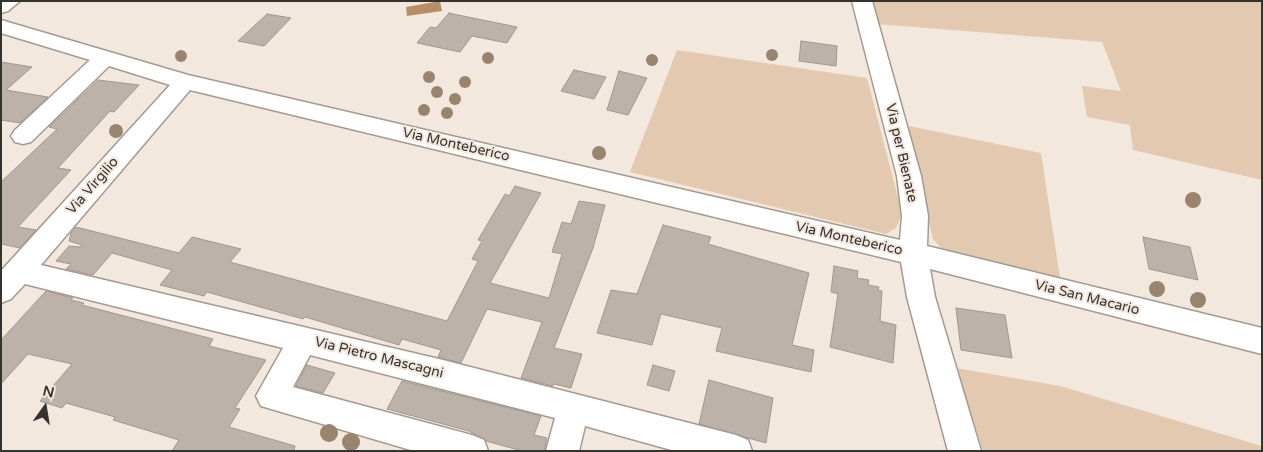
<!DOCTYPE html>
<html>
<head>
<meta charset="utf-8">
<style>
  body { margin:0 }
  #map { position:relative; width:1263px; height:452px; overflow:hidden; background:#f3e8de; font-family:"Varela Round",sans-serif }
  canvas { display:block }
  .frame { position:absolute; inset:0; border:2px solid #36322e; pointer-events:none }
  .north { position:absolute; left:20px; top:382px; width:50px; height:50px; -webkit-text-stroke:4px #f3e8de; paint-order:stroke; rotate:13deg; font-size:14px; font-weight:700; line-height:20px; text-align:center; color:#36322e }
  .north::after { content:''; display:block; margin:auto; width:18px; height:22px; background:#36322e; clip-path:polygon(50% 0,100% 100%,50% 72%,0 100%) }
</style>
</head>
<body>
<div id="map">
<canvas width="1263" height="452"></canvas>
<div class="frame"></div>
<div class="north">N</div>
</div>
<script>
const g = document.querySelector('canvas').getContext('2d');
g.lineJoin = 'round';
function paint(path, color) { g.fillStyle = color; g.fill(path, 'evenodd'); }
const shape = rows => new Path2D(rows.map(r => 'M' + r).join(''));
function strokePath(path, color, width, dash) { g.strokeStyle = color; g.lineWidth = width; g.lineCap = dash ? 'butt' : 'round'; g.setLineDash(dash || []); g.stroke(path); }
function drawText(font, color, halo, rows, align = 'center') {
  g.font = font + ' "Varela Round",sans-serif'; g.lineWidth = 4; g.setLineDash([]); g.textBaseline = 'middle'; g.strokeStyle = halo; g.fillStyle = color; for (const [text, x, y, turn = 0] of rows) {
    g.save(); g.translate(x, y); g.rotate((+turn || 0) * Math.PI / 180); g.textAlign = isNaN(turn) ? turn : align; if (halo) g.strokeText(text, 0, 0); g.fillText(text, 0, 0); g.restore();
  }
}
const green = shape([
  [870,1,1262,1,1262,180,1133,150,1130,125,1087,117,1082,86,1121,91,1102,42,877,24],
  [677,50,867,78,902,213,896,228,886,234,630,172],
  [904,125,1041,153,1060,278,943,250,933,239],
  [956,368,1060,386,1262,446,1262,451,983,451]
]);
const water = shape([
  [440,1,442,11,407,16,406,7]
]);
const building = shape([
  [449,13,458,15,517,27,507,43,472,36,460,52,417,43,430,27,436,28,449,13],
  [267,14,291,18,264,46,238,41,267,14],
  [801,41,837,46,836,66,799,61,801,41],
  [1,62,32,67,6,90,48,97,20,123,1,120,1,62],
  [574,70,606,77,594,99,561,91,574,70],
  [619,71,647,78,628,115,607,110,619,71],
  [98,80,139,85,114,112,110,111,58,168,71,170,18,227,36,230,20,248,1,244,1,182,57,129,49,127,98,80],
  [515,186,541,193,490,283,549,298,562,254,552,252,562,222,571,224,579,201,605,205,593,248,554,348,582,354,571,388,554,384,553,386,521,378,542,322,487,309,461,363,438,357,441,350,402,339,399,345,305,317,303,319,207,292,204,296,160,285,172,270,112,253,93,275,66,269,71,264,56,261,69,246,80,247,82,245,69,241,71,233,76,227,179,253,192,237,241,249,230,262,447,321,478,261,472,259,482,241,478,240,505,194,509,196,515,186],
  [663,225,711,237,708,244,809,273,792,345,814,350,811,372,716,351,722,328,661,314,652,345,597,333,611,290,637,294,663,225],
  [1143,237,1190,247,1198,280,1149,269,1143,237],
  [834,266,858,271,857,278,869,280,868,285,879,287,878,290,882,291,880,321,896,325,893,363,830,347,838,294,831,292,834,266],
  [46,291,73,298,71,300,84,303,82,305,213,339,209,346,266,360,235,408,240,409,229,427,295,446,294,451,172,451,179,440,113,420,115,417,66,403,62,408,40,401,72,364,28,354,1,384,1,340,46,291],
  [956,308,1005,315,1012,358,961,350,956,308],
  [307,365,335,373,323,393,296,386,307,365],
  [653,365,675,371,669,391,647,385,653,365],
  [709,380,773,398,766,443,699,424,709,380],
  [402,381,541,416,534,435,547,438,544,451,522,451,486,441,469,431,387,409,402,381]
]);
const minor = shape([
  [1,1,20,1,8,11,1,13,1,1],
  [852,1,872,1,921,176,928,216,927,246,1262,328,1262,354,930,269,935,297,981,451,948,451,907,297,901,262,190,90,41,265,439,359,736,435,748,440,752,451,675,451,585,426,579,451,546,451,555,418,310,355,293,387,472,435,484,440,488,451,414,451,261,406,256,396,283,348,25,284,11,299,1,303,1,271,170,85,109,66,31,142,23,144,15,142,11,136,15,130,90,60,1,33,1,20,188,75,900,240,902,216,897,176,852,1]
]);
const trees = [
  [772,55,6],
  [181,56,6],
  [488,58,6],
  [652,60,6],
  [429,77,6],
  [465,82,6],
  [437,92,6],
  [455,99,6],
  [424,110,6],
  [447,113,6],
  [116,131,7],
  [599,153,7],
  [1193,200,8],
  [1157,289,8],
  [1198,300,8],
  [329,433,9],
  [351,442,9]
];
const streetNames = [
  ["Via Monteberico",456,145,13],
  ["Via per Bienate",901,153,77],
  ["Via Virgilio",93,186,-49],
  ["Via Monteberico",849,239,13],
  ["Via San Macario",1087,298,14],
  ["Via Pietro Mascagni",379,358,14]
];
paint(green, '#e3c9b0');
paint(water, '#b78f66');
paint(building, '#bdb2a9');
strokePath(building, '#a1978d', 1);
strokePath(minor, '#a49a90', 3);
paint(minor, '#fff');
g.fillStyle = '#99846e';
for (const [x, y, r] of trees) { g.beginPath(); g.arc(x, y, r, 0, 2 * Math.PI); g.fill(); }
drawText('14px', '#36322e', '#f3e8de', streetNames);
</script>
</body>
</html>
